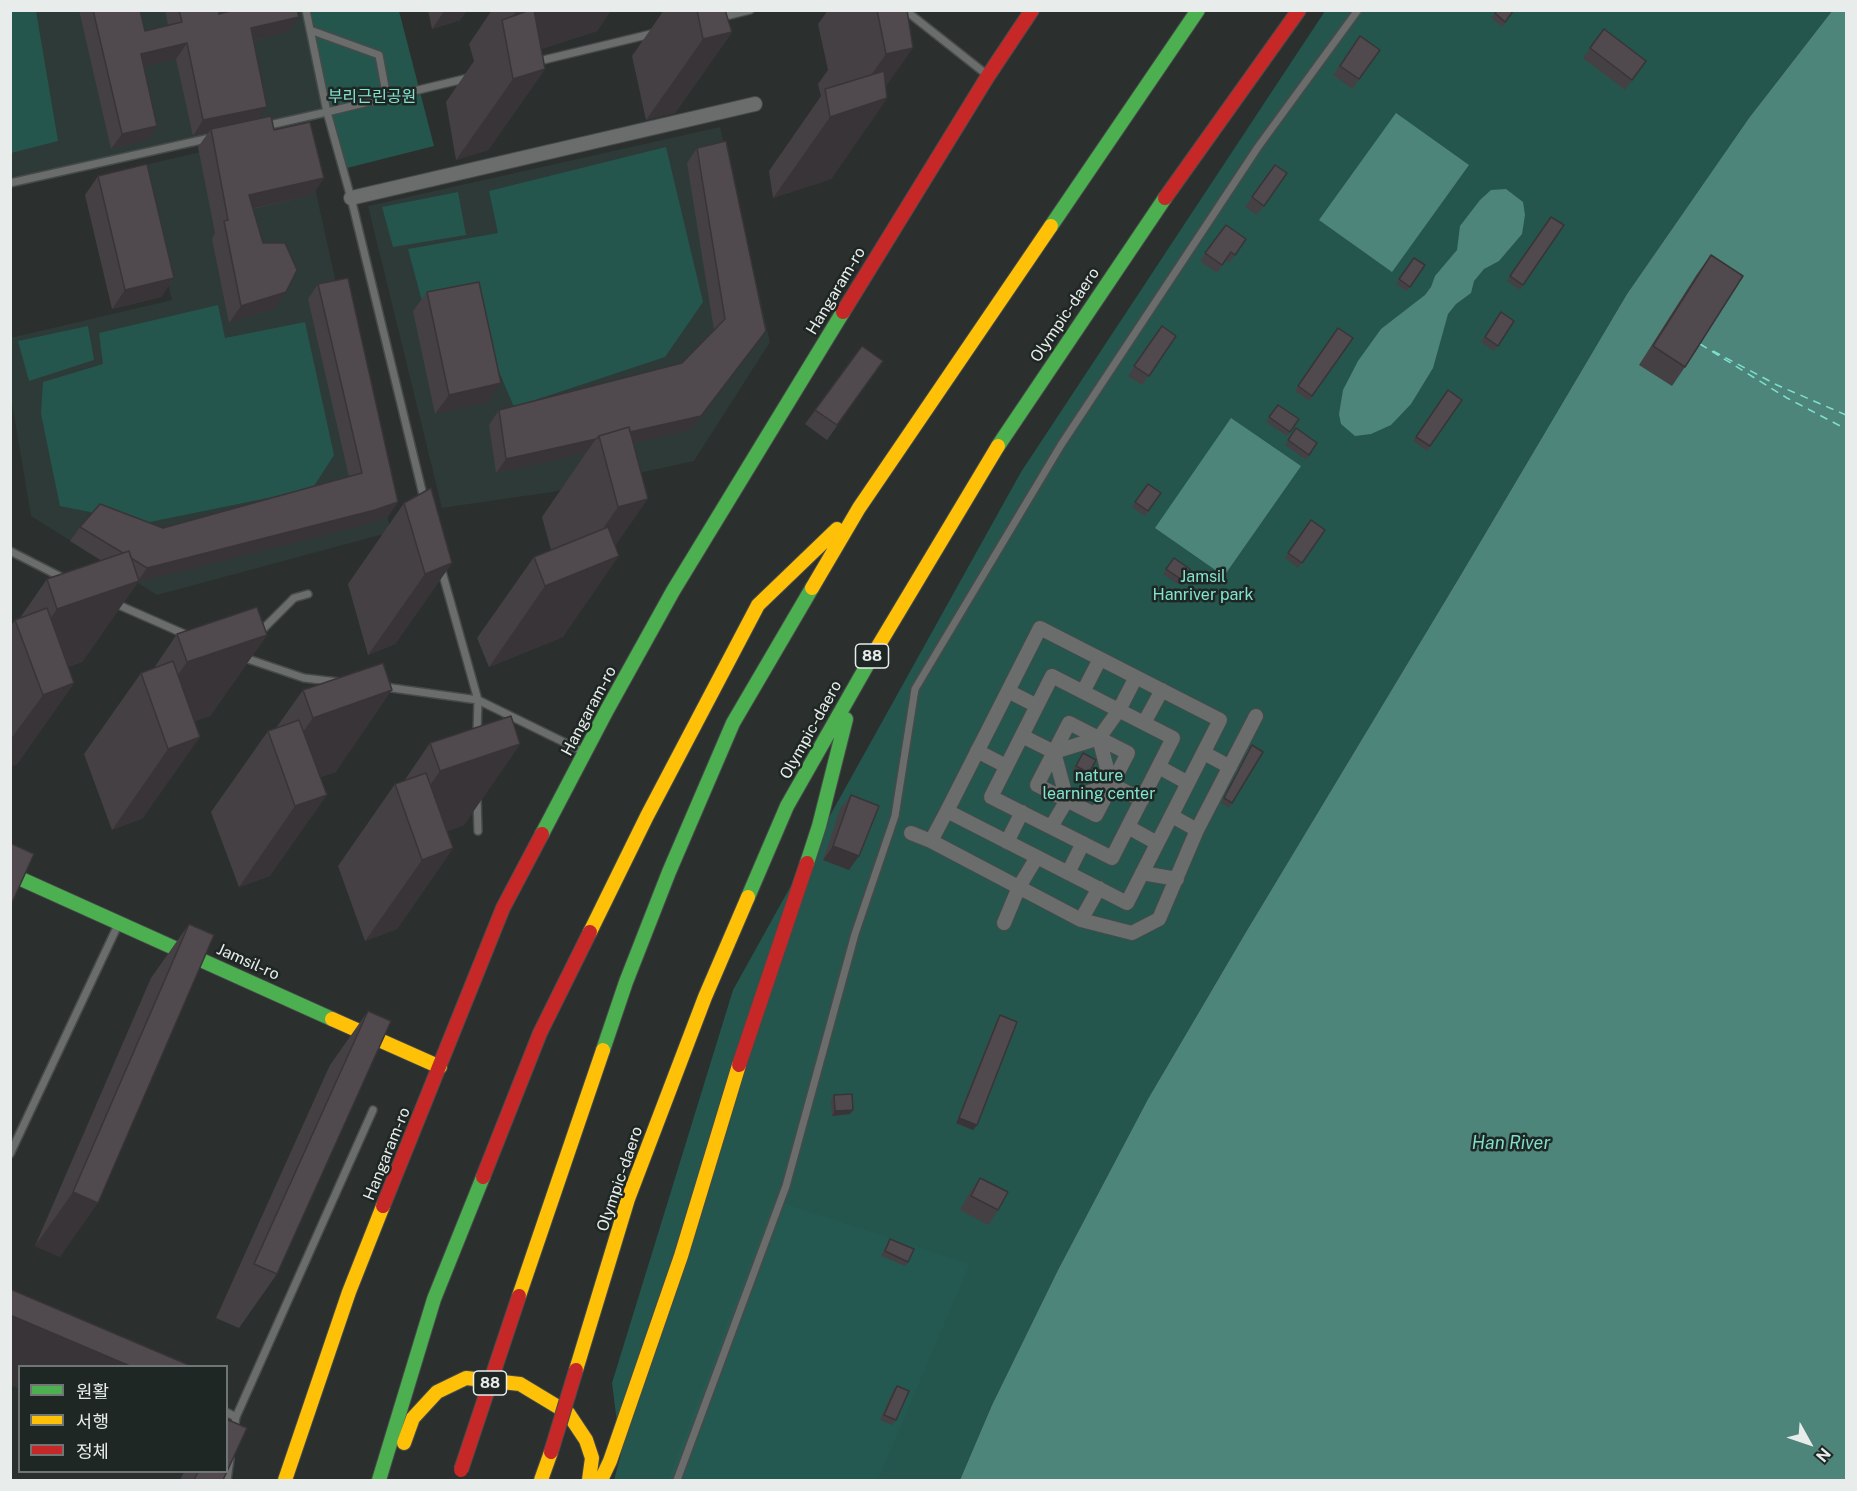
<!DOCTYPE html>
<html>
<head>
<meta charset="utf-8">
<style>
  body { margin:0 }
  #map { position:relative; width:1857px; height:1491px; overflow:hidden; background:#2b2f2e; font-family:"Public Sans","Noto Sans KR",sans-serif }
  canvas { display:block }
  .frame { position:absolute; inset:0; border:12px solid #e8edec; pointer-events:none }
  .legend { position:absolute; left:18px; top:1365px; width:210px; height:108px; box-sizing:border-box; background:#1f2725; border:2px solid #6f7675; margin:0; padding:8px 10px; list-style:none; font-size:18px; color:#e8edec }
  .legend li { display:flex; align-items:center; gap:12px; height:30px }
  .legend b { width:30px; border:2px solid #6f7675 }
  .north { position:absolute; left:1779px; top:1413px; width:60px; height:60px; -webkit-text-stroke:4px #1f2725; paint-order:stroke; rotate:130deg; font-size:16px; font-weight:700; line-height:24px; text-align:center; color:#e8edec }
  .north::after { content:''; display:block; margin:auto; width:21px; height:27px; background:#e8edec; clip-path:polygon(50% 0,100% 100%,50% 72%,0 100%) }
</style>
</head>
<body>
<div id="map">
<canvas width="1857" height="1491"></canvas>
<div class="frame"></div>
<ul class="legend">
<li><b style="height:8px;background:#4caf50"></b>원활</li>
<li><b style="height:8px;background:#ffc107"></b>서행</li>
<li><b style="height:8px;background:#c62828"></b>정체</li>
</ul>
<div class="north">N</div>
</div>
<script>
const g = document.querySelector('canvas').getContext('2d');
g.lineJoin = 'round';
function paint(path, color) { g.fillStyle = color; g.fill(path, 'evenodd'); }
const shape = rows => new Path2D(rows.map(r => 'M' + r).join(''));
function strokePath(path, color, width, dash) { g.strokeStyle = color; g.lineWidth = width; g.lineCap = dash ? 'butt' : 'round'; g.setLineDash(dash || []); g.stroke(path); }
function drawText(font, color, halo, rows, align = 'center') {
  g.font = font + ' "Public Sans","Noto Sans KR",sans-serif'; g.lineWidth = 5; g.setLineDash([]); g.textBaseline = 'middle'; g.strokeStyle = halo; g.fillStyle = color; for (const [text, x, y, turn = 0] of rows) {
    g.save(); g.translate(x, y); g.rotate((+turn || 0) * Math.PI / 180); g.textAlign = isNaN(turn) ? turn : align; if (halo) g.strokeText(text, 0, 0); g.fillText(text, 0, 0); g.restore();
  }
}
const built = shape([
  [10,11,306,11,327,112,11,183],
  [720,127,770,342,694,461,552,492,442,508,368,206],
  [302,129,391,532,157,595,31,516,11,397,10,338,172,300,140,166]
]);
const green = shape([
  [10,11,36,11,58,141,11,153],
  [306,11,399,11,434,146,343,169],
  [1325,11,1832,11,1749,118,1627,294,1459,578,1246,932,1148,1099,1058,1270,992,1405,960,1480,614,1480,621,1454,612,1383,733,990,1021,472],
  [666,147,703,302,665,357,514,407,469,301,423,305,408,249,498,233,489,191],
  [458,192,466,235,393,247,382,207],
  [218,305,225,338,305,322,334,455,312,489,125,527,90,512,60,506,41,414,43,382,103,364,99,333],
  [88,326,94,360,29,381,18,341]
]);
const forest = shape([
  [774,1200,970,1264,878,1480,668,1480]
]);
const water = shape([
  [1832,11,1846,11,1846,1480,960,1480,992,1405,1058,1270,1148,1099,1246,932,1459,578,1627,294,1749,118],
  [1396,113,1469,165,1392,272,1319,220],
  [1506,189,1523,202,1525,215,1522,234,1499,261,1484,269,1474,281,1471,293,1456,304,1448,314,1433,368,1411,404,1391,425,1371,434,1355,436,1341,424,1339,414,1343,390,1358,361,1381,329,1425,295,1431,287,1435,276,1457,250,1460,226,1480,200,1491,190],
  [1231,418,1301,466,1224,576,1155,528]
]);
const ferry = shape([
  [1700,344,1787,398,1846,429],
  [1713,351,1777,385,1846,415]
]);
const lane = shape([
  [306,10,327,112,468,78],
  [905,10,986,74],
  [718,18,750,10],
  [310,30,379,55,387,98],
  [535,62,655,33],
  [265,126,327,112,351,198,424,499],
  [10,183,210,138],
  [10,551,67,580],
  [441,568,478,700,477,735],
  [114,603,189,636],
  [258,634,294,598,308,594],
  [242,657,304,678,338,682],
  [385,687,478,700,582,751],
  [477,797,478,831],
  [10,1154,118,925],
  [226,1412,236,1417],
  [234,1430,236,1417,373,1110],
  [227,1480,230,1459],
  [677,1480,786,1186,855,934,895,816,915,689,1061,445,1258,147,1358,10]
]);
const street = shape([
  [351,198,755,104],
  [1040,628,1220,720,1127,903,947,811,1040,628],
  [1052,676,1173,738,1112,858,991,797,1052,676],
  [1008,691,1037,706],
  [1083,692,1100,659],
  [1069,723,1128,753,1096,815,1037,785,1069,723],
  [1144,723,1162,690],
  [1022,736,1054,752,1099,738,1111,784,1067,800,1054,752],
  [1099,738,1119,710,1136,677],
  [977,751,1006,766],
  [1204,753,1230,767],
  [1159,767,1188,783],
  [1111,784,1142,800],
  [947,811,931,841,1081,920,1132,933,1159,919,1197,830,1256,716],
  [1172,816,1197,830],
  [1051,827,1067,800],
  [1128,827,1157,843],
  [911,833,931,841],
  [1007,842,1022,812],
  [1068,873,1083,843],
  [1142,873,1177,879],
  [1081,920,1099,888],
  [1004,923,1019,887,1037,857]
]);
const fast = shape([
  [1051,226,1198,10],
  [998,446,1165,198],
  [542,834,607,710,673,591,843,312],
  [807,863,819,826,846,719],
  [10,874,332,1019],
  [748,897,787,806,874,653],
  [603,1050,626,982,669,872,733,723,812,588],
  [379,1480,434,1299,483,1177]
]);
const slow = shape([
  [812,588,859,508,1051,226],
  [874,653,998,446],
  [590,932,647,816,758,605,837,529],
  [332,1019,440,1067],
  [519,1296,603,1050],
  [576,1370,628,1199,705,997,748,897],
  [404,1443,413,1418,437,1392,466,1378,520,1384,568,1413,586,1440,592,1458,589,1480],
  [285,1480,349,1292,383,1206],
  [541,1480,551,1452],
  [601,1480,610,1461,681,1256,739,1065]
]);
const jam = shape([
  [1165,198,1299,10],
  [843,312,988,76,1032,10],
  [739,1065,807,863],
  [483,1177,540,1033,590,932],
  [383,1206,503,908,542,834]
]);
const jamBridge = shape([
  [551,1452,576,1370],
  [461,1470,519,1296]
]);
const wall = shape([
  [79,10,140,10,145,31,168,25,165,10,219,10,219,14,288,32,253,41,259,119,274,130,324,178,312,195,253,209,274,309,229,323,212,239,215,233,198,147,208,133,193,136,176,59,143,67,157,126,146,141,111,149],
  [428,10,467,10,460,20,432,29],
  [492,10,611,10,597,31,541,49,545,69,488,150,456,160,446,102,474,61,469,44],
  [664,10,725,10,732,32,675,113,646,120,632,56],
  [828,10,907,10,886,87,887,98,831,179,773,198,769,171,821,96,818,84,828,70,818,24],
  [1495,13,1511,15,1502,27,1491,18],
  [1604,29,1646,61,1625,90,1583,58],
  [1360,36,1380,50,1352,89,1333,75],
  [697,148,766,331,690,430,633,443,615,546,563,637,489,667,477,638,534,557,551,550,542,517,586,453,496,473,489,425,499,410,682,363,714,330,687,163],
  [1275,165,1287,173,1257,215,1245,207],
  [98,176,174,278,161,297,112,309,85,195],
  [1551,217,1564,225,1520,290,1507,281],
  [1226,225,1246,239,1229,263,1226,260,1217,273,1200,261],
  [1711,255,1685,367,1672,386,1639,365,1697,274],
  [1414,258,1425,265,1407,291,1396,284],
  [318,284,398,502,388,516,365,525,138,582,82,662,68,667,74,683,17,764,10,767,10,627,15,620,20,618,47,579,102,561,70,541,80,527,163,528,349,477,308,299],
  [427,292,488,402,435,414,413,311],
  [1501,312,1514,321,1494,351,1481,342],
  [1162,326,1176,336,1142,385,1128,376],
  [1338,328,1353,338,1309,401,1295,391],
  [862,346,883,361,827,440,805,424],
  [1448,390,1462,400,1427,451,1413,441],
  [1278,405,1299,419,1287,436,1266,422],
  [1296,428,1317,443,1306,460,1285,445],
  [1148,484,1161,493,1145,516,1132,507],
  [404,503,452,563,395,644,368,655,348,584],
  [1311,520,1325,530,1298,568,1285,558],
  [1174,558,1190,569,1179,585,1163,574],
  [177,634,267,635,210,716,195,721,143,818,112,830,84,754,141,673,154,668],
  [303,690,336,772,320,777,270,876,239,887,211,812,268,731,276,728],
  [430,743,520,744,464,825,447,831,453,848,397,929,365,941,338,866,395,784,404,781],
  [1252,745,1232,803,1229,808,1221,803],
  [1083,753,1089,773,1085,778,1072,771],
  [851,795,849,870,823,860,840,809],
  [189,924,60,1257,35,1246,151,978],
  [368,1011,277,1274,239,1328,216,1318,330,1065],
  [1000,1015,977,1125,973,1130,956,1123,997,1020],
  [834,1095,850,1114,832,1116,831,1100],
  [980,1178,998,1210,988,1225,960,1210,970,1192],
  [890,1239,908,1262,905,1266,881,1256,887,1244],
  [897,1386,896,1420,892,1425,880,1420,893,1391],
  [184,1472,226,1472,223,1480,180,1480]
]);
const shadedWall = shape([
  [445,10,467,10,460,20,432,29],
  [517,10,611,10,597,31,509,59,504,29],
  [299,17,288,32,240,44,251,28],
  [732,32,675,113,646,120,703,39],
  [187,43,176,59,130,70,141,54],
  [913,48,875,102,887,98,831,179,773,198,830,117,845,112,886,54],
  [545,69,488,150,456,160,513,79],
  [267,107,256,122,211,129,208,133,193,136,203,120],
  [157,126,146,141,111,149,122,134],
  [324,178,312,195,237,212,249,195],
  [174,278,161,297,112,309,125,290],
  [286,292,274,309,229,323,241,306],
  [766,331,690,430,602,450],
  [501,383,488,402,435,414,449,395],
  [596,439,586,453,496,473,506,459],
  [648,499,604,562,619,556,563,637,489,667,545,586,570,576,618,507],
  [398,502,388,516,365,525,138,582,82,662,36,678,27,652,57,609,138,581,147,568],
  [452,563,395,644,368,655,425,574],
  [267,635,210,716,162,732,154,709,187,662],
  [74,683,17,764,10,767,10,740,43,695],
  [392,690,336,772,289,788,280,764,313,718],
  [200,737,143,818,112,830,168,749],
  [520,744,464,825,416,841,407,818,440,771],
  [327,795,270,876,239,887,295,806],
  [833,846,859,856,849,870,823,860],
  [453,848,397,929,365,941,422,860],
  [853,1110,850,1114,832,1116,835,1111],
  [959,1118,977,1125,973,1130,956,1123],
  [73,1192,98,1203,60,1257,35,1246],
  [10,1315,130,1366,20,1366,20,1389,10,1385]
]);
const building = shape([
  [93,10,140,10,145,31,182,22,179,10,219,10,219,14,234,10,297,10,299,17,251,28,267,107,203,120,187,43,141,54,157,126,122,134,93,10],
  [530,10,534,10,545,69,513,79,502,20,530,10],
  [697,10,725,10,732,32,703,39,697,10],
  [877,10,907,10,913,48,886,54,877,10],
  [1497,10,1514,10,1505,22,1495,13,1497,10],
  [1604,29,1646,61,1632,80,1590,48,1604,29],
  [1360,36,1380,50,1359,79,1340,66,1360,36],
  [884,71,887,98,830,117,825,89,884,71],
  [271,116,274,130,310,122,324,178,249,195,263,243,285,243,297,270,286,292,241,306,224,221,228,220,211,129,271,116],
  [726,141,766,331,701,416,630,432,629,427,599,436,596,439,506,459,499,410,682,363,725,319,697,148,726,141],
  [147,164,174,278,125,290,98,176,147,164],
  [1275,165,1287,173,1264,206,1252,197,1275,165],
  [1551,217,1564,225,1523,285,1510,276,1551,217],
  [1226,225,1246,239,1235,255,1231,252,1222,265,1205,253,1226,225],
  [1711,255,1743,276,1685,367,1653,346,1711,255],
  [1414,258,1425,265,1410,287,1399,279,1414,258],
  [348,278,398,502,375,510,147,568,131,558,129,551,123,553,80,527,100,504,163,528,362,473,318,284,348,278],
  [479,282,501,383,449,395,427,292,479,282],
  [1501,312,1514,321,1498,346,1485,337,1501,312],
  [1162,326,1176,336,1149,376,1134,366,1162,326],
  [1338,328,1353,338,1312,396,1298,386,1338,328],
  [862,346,883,361,837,425,815,410,862,346],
  [1448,390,1462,400,1430,446,1416,437,1448,390],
  [1278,405,1299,419,1290,432,1269,417,1278,405],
  [629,427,648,499,618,507,599,436,629,427],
  [1296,428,1317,443,1309,455,1288,440,1296,428],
  [1148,484,1161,493,1148,511,1135,502,1148,484],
  [431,488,452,563,425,574,404,503,431,488],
  [1311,520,1325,530,1302,563,1288,553,1311,520],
  [608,527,619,556,545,586,534,557,608,527],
  [129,551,139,581,57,609,47,579,129,551],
  [1174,558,1190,569,1182,580,1166,569,1174,558],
  [257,607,267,635,187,662,177,634,257,607],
  [47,608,74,683,43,695,15,620,47,608],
  [173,661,200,737,168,749,141,673,173,661],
  [383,663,392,690,313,718,303,690,383,663],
  [511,716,520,744,440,771,430,743,511,716],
  [299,720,327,795,295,806,268,731,299,720],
  [1252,745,1263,752,1232,803,1224,798,1252,745],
  [1083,753,1096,760,1089,773,1076,766,1083,753],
  [426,773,453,848,422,860,395,784,426,773],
  [851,795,879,806,859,856,833,846,851,795],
  [10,843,34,854,10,907,10,843],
  [189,924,214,935,98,1203,73,1192,189,924],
  [368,1011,391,1021,277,1274,254,1264,368,1011],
  [1000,1015,1017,1022,977,1125,959,1118,1000,1015],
  [852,1094,853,1110,835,1111,834,1095,852,1094],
  [980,1178,1008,1192,998,1210,971,1196,980,1178],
  [890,1239,914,1249,908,1262,885,1251,890,1239],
  [10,1289,191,1366,130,1366,10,1315,10,1289],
  [897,1386,909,1391,896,1420,884,1415,897,1386],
  [226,1419,247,1428,223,1480,194,1480,198,1472,226,1472,226,1419]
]);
const shields = [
  [872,656,33],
  [490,1383,33]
];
const shieldNames = [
  ["88",872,656],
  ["88",490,1383]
];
const parkNames = [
  ["부리근린공원",372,97],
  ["Jamsil",1203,577],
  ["Hanriver park",1203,595],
  ["nature",1099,776],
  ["learning center",1099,794]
];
const streetNames = [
  ["Hangaram-ro",836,291,-59],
  ["Olympic-daero",1065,315,-56],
  ["Hangaram-ro",589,711,-62],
  ["Olympic-daero",811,730,-61],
  ["Jamsil-ro",248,962,24],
  ["Hangaram-ro",387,1154,-68],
  ["Olympic-daero",620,1179,-71]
];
const waterNames = [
  ["Han River",1511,1143]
];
paint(built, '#2d3a38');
paint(green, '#24564d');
paint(forest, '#235950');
paint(water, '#4e857a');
strokePath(ferry, '#7fdfcc', 1.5, [8, 6]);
strokePath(lane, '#464b4a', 10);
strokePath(street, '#464b4a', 16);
strokePath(fast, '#464b4a', 16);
strokePath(slow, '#464b4a', 16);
strokePath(jam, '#464b4a', 16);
strokePath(lane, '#6a6d6c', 7);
strokePath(street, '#6a6d6c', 14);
strokePath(fast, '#4caf50', 14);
strokePath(slow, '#ffc107', 14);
strokePath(jam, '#c62828', 14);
strokePath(jamBridge, '#464b4a', 16, []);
strokePath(jamBridge, '#c62828', 14);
paint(wall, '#454044');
paint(shadedWall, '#383437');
paint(building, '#504a4f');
strokePath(building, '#383437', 1.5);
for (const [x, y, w] of shields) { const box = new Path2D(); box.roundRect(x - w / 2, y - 12, w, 24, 4.5); g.fillStyle = '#1f2725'; g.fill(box); strokePath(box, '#e8edec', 1.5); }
drawText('bold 15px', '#e8edec', null, shieldNames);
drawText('16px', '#82e3cf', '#1f2725', parkNames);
drawText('16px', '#e8edec', '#1f2725', streetNames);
drawText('italic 18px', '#7fdfcc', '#1f2725', waterNames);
</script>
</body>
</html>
